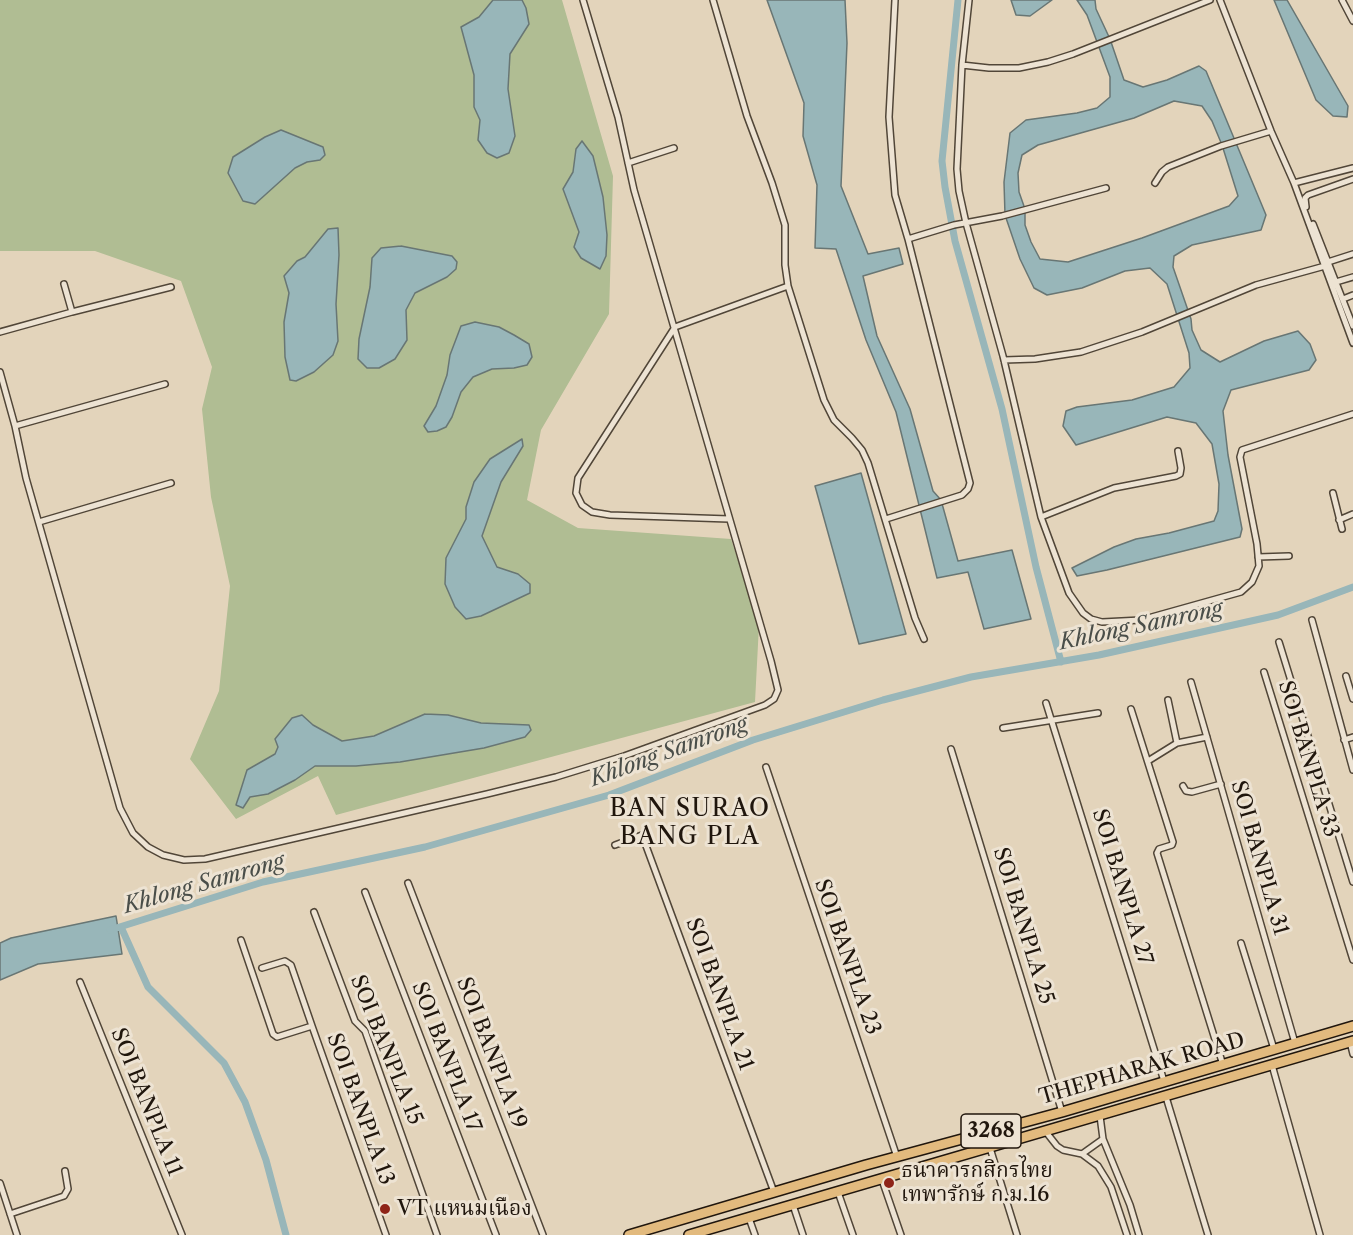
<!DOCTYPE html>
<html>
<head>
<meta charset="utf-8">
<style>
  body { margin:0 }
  canvas { display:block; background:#e3d4bb }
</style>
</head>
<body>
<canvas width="1353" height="1235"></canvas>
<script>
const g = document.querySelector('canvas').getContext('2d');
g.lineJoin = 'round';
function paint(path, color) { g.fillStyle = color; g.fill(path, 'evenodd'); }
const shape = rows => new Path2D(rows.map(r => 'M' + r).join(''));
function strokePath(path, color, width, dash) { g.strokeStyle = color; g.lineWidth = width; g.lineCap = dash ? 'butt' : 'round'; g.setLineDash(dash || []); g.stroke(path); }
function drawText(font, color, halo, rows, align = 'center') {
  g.font = font + ' "Libre Caslon Text","Noto Serif Thai",serif'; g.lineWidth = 6; g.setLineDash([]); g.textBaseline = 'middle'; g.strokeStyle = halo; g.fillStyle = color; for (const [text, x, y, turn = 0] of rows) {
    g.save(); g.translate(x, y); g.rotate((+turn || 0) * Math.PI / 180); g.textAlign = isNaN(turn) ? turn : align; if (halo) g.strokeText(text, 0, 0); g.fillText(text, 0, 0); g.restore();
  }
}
const green = shape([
  [0,0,562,0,613,176,609,314,541,430,527,500,578,528,731,539,759,625,755,702,336,815,318,776,236,819,190,759,219,691,230,586,211,497,202,409,212,367,181,281,95,251,0,251]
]);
const water = shape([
  [493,0,522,0,526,8,529,24,510,54,508,89,515,136,509,153,497,158,487,153,478,140,480,120,474,107,474,75,461,27,479,17,493,0],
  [767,0,845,0,847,43,841,186,868,254,899,248,903,264,863,276,877,336,910,409,933,491,941,500,958,561,1012,550,1031,619,984,629,968,572,937,578,896,412,866,340,836,249,815,248,817,185,803,136,804,103,767,0],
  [1011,0,1052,0,1030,16,1016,15,1011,0],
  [1077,0,1095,0,1096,9,1110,39,1124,80,1143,87,1167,80,1199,66,1206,71,1266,215,1261,230,1192,245,1174,256,1173,267,1191,319,1192,330,1201,350,1220,362,1264,341,1298,331,1310,344,1316,360,1309,370,1231,390,1223,411,1228,455,1242,529,1240,537,1107,570,1077,576,1072,568,1114,547,1136,539,1169,533,1214,521,1218,511,1219,484,1212,444,1196,423,1167,417,1076,445,1063,426,1066,411,1077,407,1132,400,1174,387,1190,368,1189,353,1167,284,1150,268,1125,271,1082,288,1047,295,1034,288,1020,259,1005,215,1004,182,1010,133,1026,120,1077,113,1097,108,1110,97,1110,77,1087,15,1077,0],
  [1174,101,1202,106,1212,121,1222,145,1238,196,1229,206,1142,238,1068,262,1040,259,1031,242,1025,225,1025,209,1019,192,1018,173,1022,155,1038,145,1134,118,1174,101],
  [1274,0,1287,0,1348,106,1347,117,1333,116,1316,100,1274,0],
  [281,130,323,147,325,155,320,160,307,162,295,168,255,204,243,201,228,173,233,157,265,137,281,130],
  [582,141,593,156,603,197,607,235,606,256,600,269,581,258,574,247,579,232,563,189,573,172,576,149,582,141],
  [338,228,339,255,336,304,338,341,333,355,314,372,296,381,290,380,285,357,284,322,289,293,284,276,297,261,305,257,328,229,338,228],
  [401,246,452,256,457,262,456,269,447,277,415,293,406,310,407,340,395,359,379,368,367,368,358,359,359,339,370,287,372,258,381,248,401,246],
  [475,322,499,327,514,335,529,344,532,357,527,365,514,368,492,369,473,377,461,392,452,417,446,427,437,431,428,432,424,426,436,406,447,375,450,355,461,326,475,322],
  [522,439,523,446,501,482,482,536,497,567,518,574,530,584,530,593,481,616,466,619,455,607,445,584,446,558,466,519,466,507,474,482,490,459,522,439],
  [861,473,906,634,859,644,815,486,861,473],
  [425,714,448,715,481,723,529,725,531,730,525,737,484,748,400,762,356,766,315,766,295,780,268,794,250,797,243,808,236,805,247,770,275,754,278,747,275,739,292,718,302,715,313,725,342,741,374,736,425,714],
  [116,916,122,954,38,964,0,980,0,943,11,938,116,916]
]);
const canal = shape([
  [958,0,942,161,945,187,955,241,1002,409,1036,567,1061,662],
  [121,927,148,987,224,1063,245,1102,266,1160,286,1235],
  [110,930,263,882,425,847,609,795,753,740,883,700,971,677,1099,655,1278,615,1353,587]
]);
const street = shape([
  [713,0,747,116,772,183,785,225,785,265,788,286,824,400,834,420,852,438,862,450,868,463,915,618,924,639],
  [969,0,962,65,989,68,1019,68,1048,62,1073,54,1210,0],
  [1220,0,1271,131,1294,183,1353,343],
  [1342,0,1353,21],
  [962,65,957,169,959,191,966,223,1003,356,1041,517,1069,593,1083,613,1091,619,1102,622,1141,620,1241,592,1252,582,1259,566,1257,544,1240,457,1242,450,1353,414],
  [628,163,674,148],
  [1155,183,1162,172,1168,167,1221,146,1271,131],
  [1294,183,1353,168],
  [1306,207,1305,198,1308,195,1353,179],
  [1313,224,1353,326],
  [908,239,954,225,1002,216,1106,188],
  [1328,262,1353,254],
  [1336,282,1353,277],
  [64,284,72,312],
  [1343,299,1353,295],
  [0,332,72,312,171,287],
  [1004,360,1035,359,1081,352,1142,332,1256,285,1325,266],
  [0,372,15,426,26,478,120,808,133,833,148,847,163,855,184,860,205,859,487,794,556,777,624,756,765,705,774,699,778,690,771,661,634,190,618,117,583,0],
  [15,426,165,384],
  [1333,493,1342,529],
  [1041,517,1114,488,1176,476,1180,474,1181,468,1178,451],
  [729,519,610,515,592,512,582,505,576,493,578,478,675,327,788,286],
  [886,519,962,495,968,489,970,483,908,239,895,195,889,117,895,0],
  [1339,520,1353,514],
  [39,522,171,483],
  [1258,557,1289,556],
  [1312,620,1353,770],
  [1279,642,1353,882],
  [1264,672,1353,960],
  [1346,676,1353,699],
  [1191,682,1295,1043],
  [1168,700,1177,743],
  [1046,703,1164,1081],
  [1131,709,1173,842,1172,845,1159,849,1157,853,1223,1065],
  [1003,728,1098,713],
  [1344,740,1353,737],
  [951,749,1062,1112],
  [1148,761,1177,743,1207,737],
  [766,767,897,1157],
  [1183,786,1186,791,1192,792,1221,784],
  [615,845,642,835,774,1192],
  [408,883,543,1235],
  [365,892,496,1235],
  [314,912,355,1021,365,1031,437,1235],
  [241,940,273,1034,277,1037,312,1026,386,1235],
  [1241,943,1274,1049],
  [262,968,285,961,291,965,312,1026],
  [80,982,182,1235],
  [1350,1042,1353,1054],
  [1272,1065,1320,1235],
  [1166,1097,1208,1235],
  [1100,1116,1103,1139,1130,1205,1139,1235],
  [1046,1132,1057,1146,1063,1150,1082,1154,1098,1166,1111,1187,1127,1235],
  [990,1148,1017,1235],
  [1082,1154,1103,1139],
  [882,1180,901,1235],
  [0,1183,17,1235],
  [838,1192,853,1235],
  [793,1205,803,1235],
  [10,1214,64,1196,68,1189,65,1171],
  [749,1218,755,1235]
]);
const primary = shape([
  [629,1235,866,1165,1062,1112,1353,1026],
  [689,1235,1353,1041]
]);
const markers = [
  [889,1183,6,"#8f2418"],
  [385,1209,6,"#8f2418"]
];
const shields = [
  [991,1131,60]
];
const shieldNames = [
  ["3268",991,1131]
];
const streetNames = [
  ["SOI BANPLA 33",1308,759,73],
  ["SOI BANPLA 31",1259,858,74],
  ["SOI BANPLA 27",1122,887,73],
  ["SOI BANPLA 25",1023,926,73],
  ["SOI BANPLA 23",847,957,71],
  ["SOI BANPLA 21",719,994,70],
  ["SOI BANPLA 15",386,1050,68],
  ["SOI BANPLA 19",491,1053,69],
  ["SOI BANPLA 17",446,1057,69],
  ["THEPHARAK ROAD",1142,1069,-16],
  ["SOI BANPLA 11",146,1102,68],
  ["SOI BANPLA 13",360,1109,70]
];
const poiNames = [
  ["ธนาคารกสิกรไทย",901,1171],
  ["เทพารักษ์ ก.ม.16",901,1195],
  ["VT แหนมเนือง",397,1209]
];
const waterNames = [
  ["Khlong Samrong",1141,626,-12],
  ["Khlong Samrong",669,752,-20],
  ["Khlong Samrong",204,884,-16]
];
const quarterNames = [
  ["BAN SURAO",690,809],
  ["BANG PLA",690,837]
];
paint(green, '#b0bd93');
paint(water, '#98b6b9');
strokePath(water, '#687674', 1.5);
strokePath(canal, '#98b6b9', 7);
strokePath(street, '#514638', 8);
strokePath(primary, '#20160d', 12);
strokePath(street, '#ede3d3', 5);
strokePath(primary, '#e2ba7e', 9);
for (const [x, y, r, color] of markers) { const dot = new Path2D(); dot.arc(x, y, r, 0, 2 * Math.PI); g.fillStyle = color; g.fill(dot); strokePath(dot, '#ede3d3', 2); }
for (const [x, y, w] of shields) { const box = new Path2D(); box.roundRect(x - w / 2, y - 17, w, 34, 4.5); g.fillStyle = '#ede3d3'; g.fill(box); strokePath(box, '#20160d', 1.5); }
drawText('bold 20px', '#20160d', null, shieldNames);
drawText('21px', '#20160d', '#ede3d3', streetNames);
drawText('21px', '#20160d', '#ede3d3', poiNames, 'left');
drawText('italic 22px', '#4a4e49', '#ede3d3', waterNames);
g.letterSpacing = '1.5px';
drawText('24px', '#20160d', '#ede3d3', quarterNames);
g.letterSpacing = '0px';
</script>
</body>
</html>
